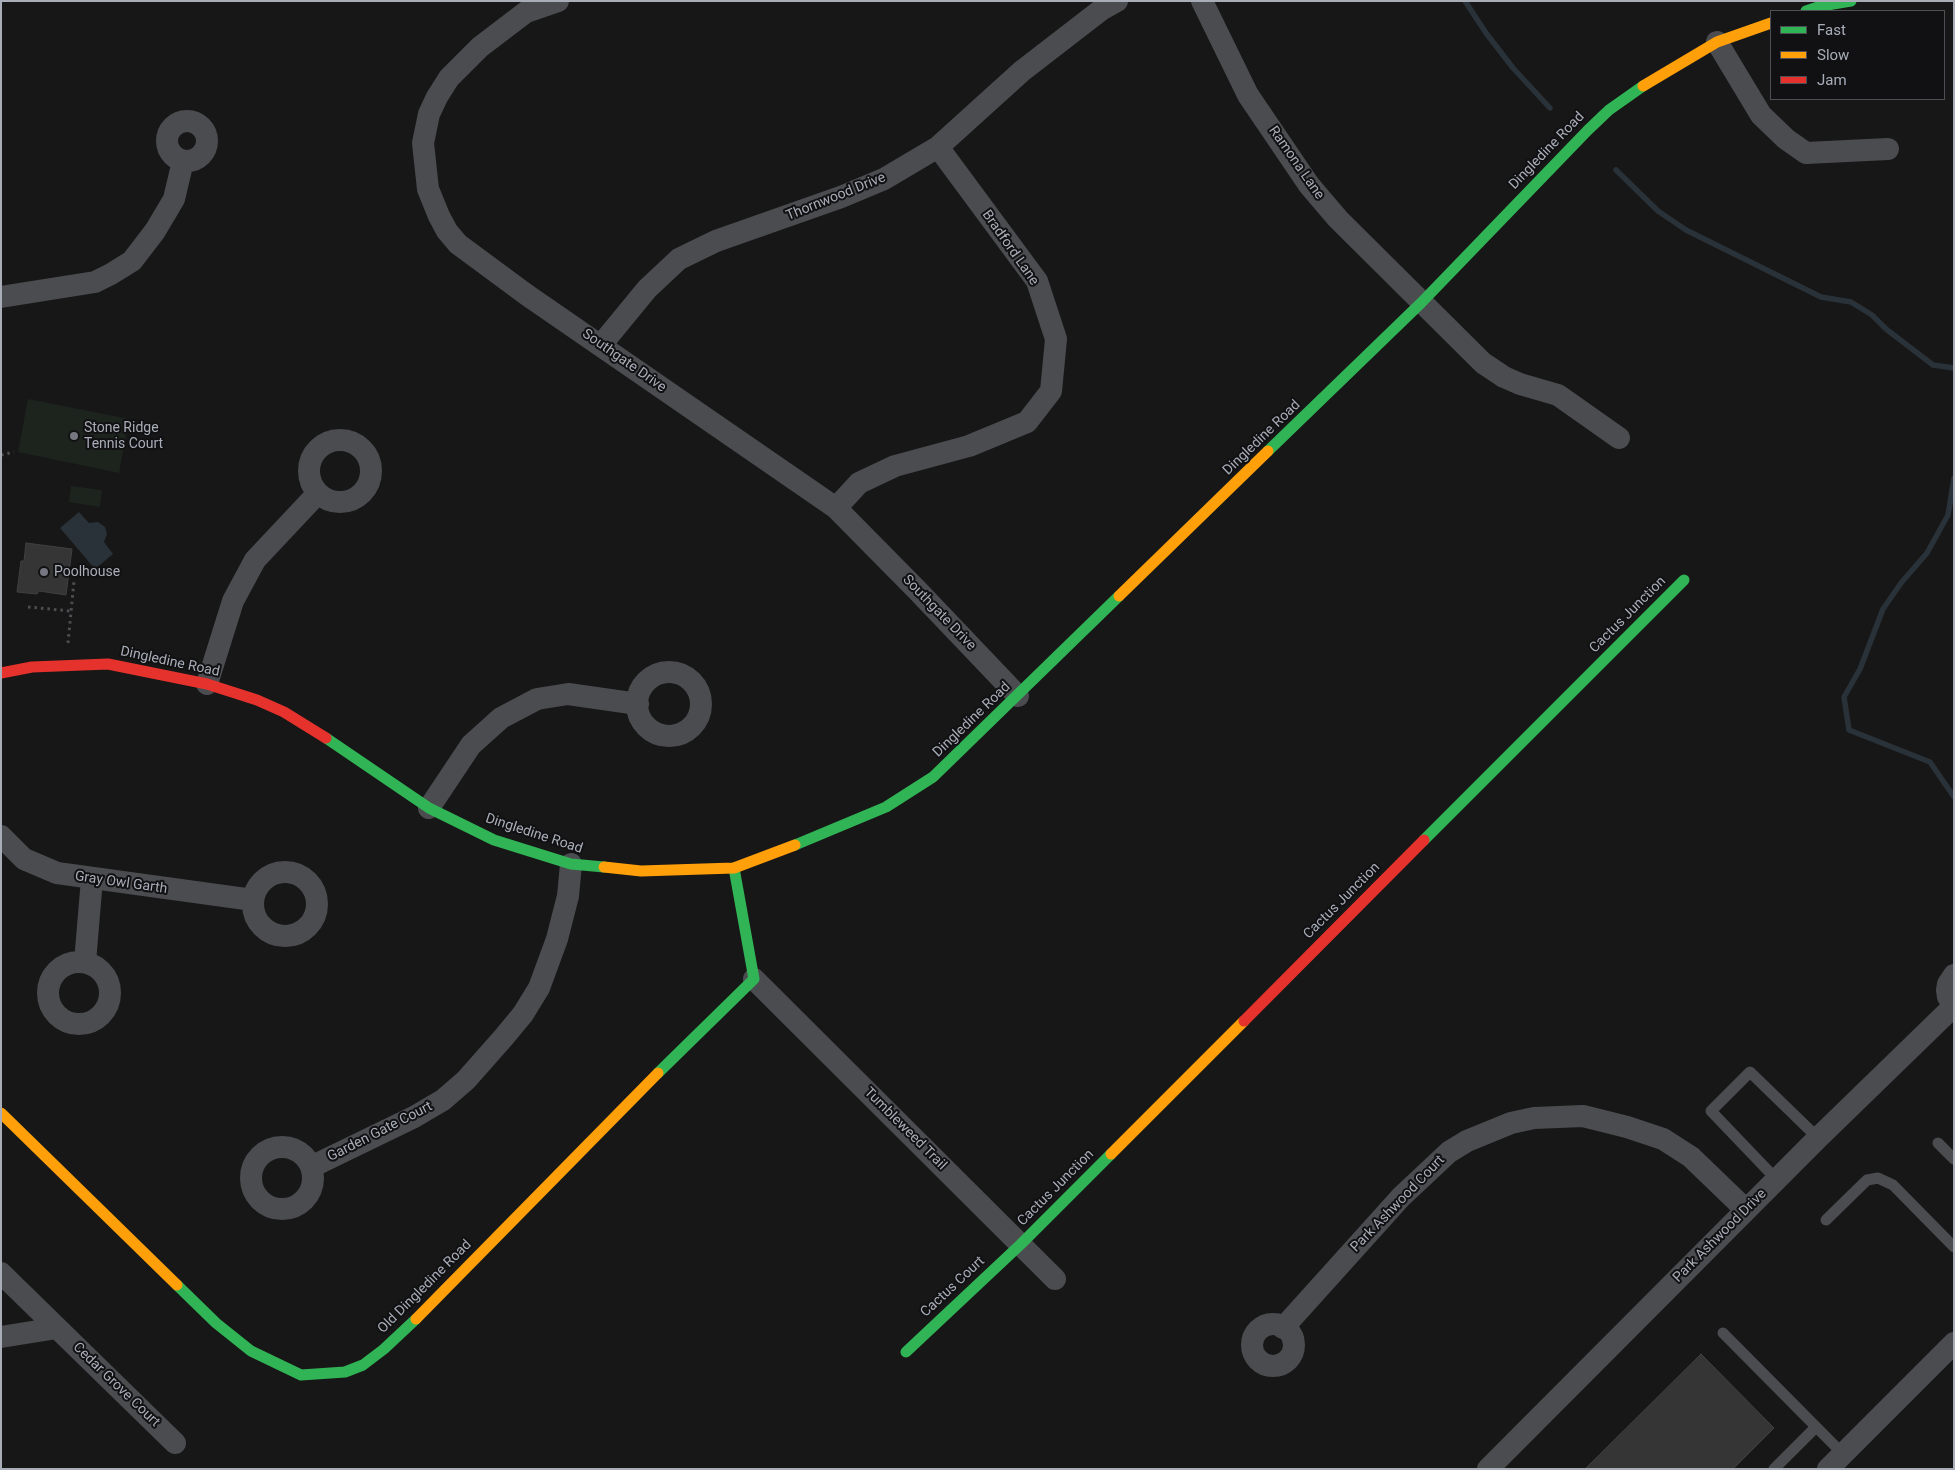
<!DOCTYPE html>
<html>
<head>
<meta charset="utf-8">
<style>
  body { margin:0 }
  #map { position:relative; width:1955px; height:1470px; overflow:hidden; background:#171717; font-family:Roboto,sans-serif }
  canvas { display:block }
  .frame { position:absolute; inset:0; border:2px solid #a8adb8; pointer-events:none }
  .legend { position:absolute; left:1770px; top:10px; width:175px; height:90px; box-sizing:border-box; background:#111113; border:1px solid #4d4f55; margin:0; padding:6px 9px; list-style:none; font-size:15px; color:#a8adb8 }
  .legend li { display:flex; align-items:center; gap:10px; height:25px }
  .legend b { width:25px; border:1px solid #4d4f55 }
</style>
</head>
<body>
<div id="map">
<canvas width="1955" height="1470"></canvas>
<div class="frame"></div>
<ul class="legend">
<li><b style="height:6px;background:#30b455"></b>Fast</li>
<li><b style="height:6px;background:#ff9f0a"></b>Slow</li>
<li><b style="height:6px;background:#e5322d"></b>Jam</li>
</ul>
</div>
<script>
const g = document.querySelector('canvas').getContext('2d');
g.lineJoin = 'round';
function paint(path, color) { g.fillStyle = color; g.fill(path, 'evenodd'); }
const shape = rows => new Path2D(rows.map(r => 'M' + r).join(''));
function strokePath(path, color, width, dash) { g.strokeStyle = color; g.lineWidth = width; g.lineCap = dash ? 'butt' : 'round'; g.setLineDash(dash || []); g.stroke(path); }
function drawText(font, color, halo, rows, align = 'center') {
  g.font = font + ' Roboto,sans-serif'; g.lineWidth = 4; g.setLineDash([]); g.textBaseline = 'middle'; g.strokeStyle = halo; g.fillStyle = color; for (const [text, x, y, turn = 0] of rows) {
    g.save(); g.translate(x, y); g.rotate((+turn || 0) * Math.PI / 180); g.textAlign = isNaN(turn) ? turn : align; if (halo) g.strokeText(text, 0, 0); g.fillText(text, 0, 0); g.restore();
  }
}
const green = shape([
  [28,399,129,419,119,473,18,452],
  [71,486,102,490,100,507,69,502]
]);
const water = shape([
  [79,512,89,523,98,522,105,527,107,534,104,542,113,554,95,569,60,528]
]);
const stream = shape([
  [1465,1,1486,33,1513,68,1550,108],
  [1616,170,1658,211,1686,230,1821,297,1851,302,1872,315,1886,329,1933,365,1954,368],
  [1954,478,1948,515,1927,553,1901,583,1883,609,1860,669,1844,697,1849,730,1930,762,1954,797]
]);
const building = shape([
  [26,543,72,549,66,595,39,591,37,594,17,592,21,561,24,561,26,543],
  [1701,1354,1774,1428,1733,1469,1585,1469,1701,1354]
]);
const path = shape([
  [1,455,14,452],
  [28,607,70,611],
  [68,643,74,581]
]);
const lane = shape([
  [1938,1143,1954,1159],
  [1777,1180,1711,1111,1750,1072,1818,1138],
  [1826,1220,1867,1180,1878,1178,1893,1185,1954,1247],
  [1723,1333,1843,1454],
  [1774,1469,1816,1427]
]);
const street = shape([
  [558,1,526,12,480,47,449,78,437,97,429,114,423,143,428,189,439,216,447,231,458,244,527,295,836,508,917,590,1018,696],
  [1202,1,1248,95,1309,185,1338,219,1483,363,1504,377,1520,384,1558,395,1619,438],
  [1717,42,1761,115,1786,139,1806,153,1888,149],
  '167 141a20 20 0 1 1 40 0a20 20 0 1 1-40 0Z',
  [1,297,95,282,111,274,132,261,155,231,174,199,183,161],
  [601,345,647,289,679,259,716,241,841,197,884,179,938,147,1022,71,1101,10,1117,1],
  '309 471a31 31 0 1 1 62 0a31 31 0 1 1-62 0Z',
  [836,508,859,483,895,466,969,446,1027,422,1051,391,1056,339,1037,281,938,147],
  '637 704a32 32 0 1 1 64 0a32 32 0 1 1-64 0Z',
  [207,684,233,601,255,560,318,493],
  [429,808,471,745,501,718,537,699,568,694,638,704],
  [1,836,24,859,57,873,253,900],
  '253 904a32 32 0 1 1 64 0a32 32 0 1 1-64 0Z',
  '48 993a31 31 0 1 1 62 0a31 31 0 1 1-62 0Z',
  [85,962,92,879],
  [1954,975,1948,984,1947,990,1948,997,1954,1005],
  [754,979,1055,1279],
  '251 1178a31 31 0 1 1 62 0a31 31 0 1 1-62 0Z',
  [311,1167,414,1117,443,1100,466,1080,504,1037,523,1014,539,988,557,939,568,896,571,864],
  [1,1273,175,1443],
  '1252 1345a21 21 0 1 1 42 0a21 21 0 1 1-42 0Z',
  [1283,1328,1401,1197,1449,1152,1467,1141,1511,1123,1534,1118,1583,1116,1627,1127,1663,1139,1691,1157,1746,1210],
  [1,1337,57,1328],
  [1488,1469,1818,1138,1954,1006],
  [1828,1469,1954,1343]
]);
const fast = shape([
  [1806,11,1821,6,1851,1],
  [1268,451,1421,303,1588,130,1609,110,1643,86],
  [326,738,429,808,494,840,571,864,604,867],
  [1424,840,1684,580],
  [795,845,886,807,933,777,1119,596],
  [658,1073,754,979,734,868],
  [177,1285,216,1323,251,1351,301,1375,345,1372,363,1365,384,1349,416,1319],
  [906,1352,1021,1244,1111,1154]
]);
const slow = shape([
  [1643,86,1717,42,1771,23],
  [1119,596,1268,451],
  [604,867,641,871,734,868,795,845],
  [1,1113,177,1285],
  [1111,1154,1244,1021],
  [416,1319,658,1073]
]);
const jam = shape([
  [1,673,32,667,108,664,207,684,257,700,284,712,326,738],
  [1244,1021,1424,840]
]);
const markers = [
  [74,436,5,"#757880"],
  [44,572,5,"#757880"]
];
const streetNames = [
  ["Dingledine Road",1547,151,-46],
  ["Ramona Lane",1296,163,55],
  ["Thornwood Drive",836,197,-22],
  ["Bradford Lane",1010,248,55],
  ["Southgate Drive",624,361,35],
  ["Dingledine Road",1262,438,-44],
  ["Southgate Drive",939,613,46],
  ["Cactus Junction",1628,615,-45],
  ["Dingledine Road",170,662,12],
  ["Dingledine Road",972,720,-44],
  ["Dingledine Road",534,834,18],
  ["Gray Owl Garth",121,883,8],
  ["Cactus Junction",1342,901,-45],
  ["Tumbleweed Trail",905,1129,45],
  ["Garden Gate Court",380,1132,-27],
  ["Cactus Junction",1056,1188,-45],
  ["Park Ashwood Court",1398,1204,-46],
  ["Park Ashwood Drive",1720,1236,-45],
  ["Old Dingledine Road",425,1287,-45],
  ["Cactus Court",953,1287,-43],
  ["Cedar Grove Court",116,1385,44]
];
const poiNames = [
  ["Stone Ridge",84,428],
  ["Tennis Court",84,444],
  ["Poolhouse",54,572]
];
paint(green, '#1d241e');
paint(water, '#2a3239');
strokePath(stream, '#2a3239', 5.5);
paint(building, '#353536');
strokePath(building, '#3f4043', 1);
strokePath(path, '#4d4e52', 3, [2.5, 4]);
strokePath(lane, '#4b4c50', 11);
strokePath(street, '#4b4c50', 22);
strokePath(fast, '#30b455', 11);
strokePath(slow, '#ff9f0a', 11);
strokePath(jam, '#e5322d', 11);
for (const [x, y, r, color] of markers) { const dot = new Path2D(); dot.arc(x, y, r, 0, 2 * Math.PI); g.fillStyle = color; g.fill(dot); strokePath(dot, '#111113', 2); }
drawText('14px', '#a8adb8', '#111113', streetNames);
drawText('14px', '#a8adb8', '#111113', poiNames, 'left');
</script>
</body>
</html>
